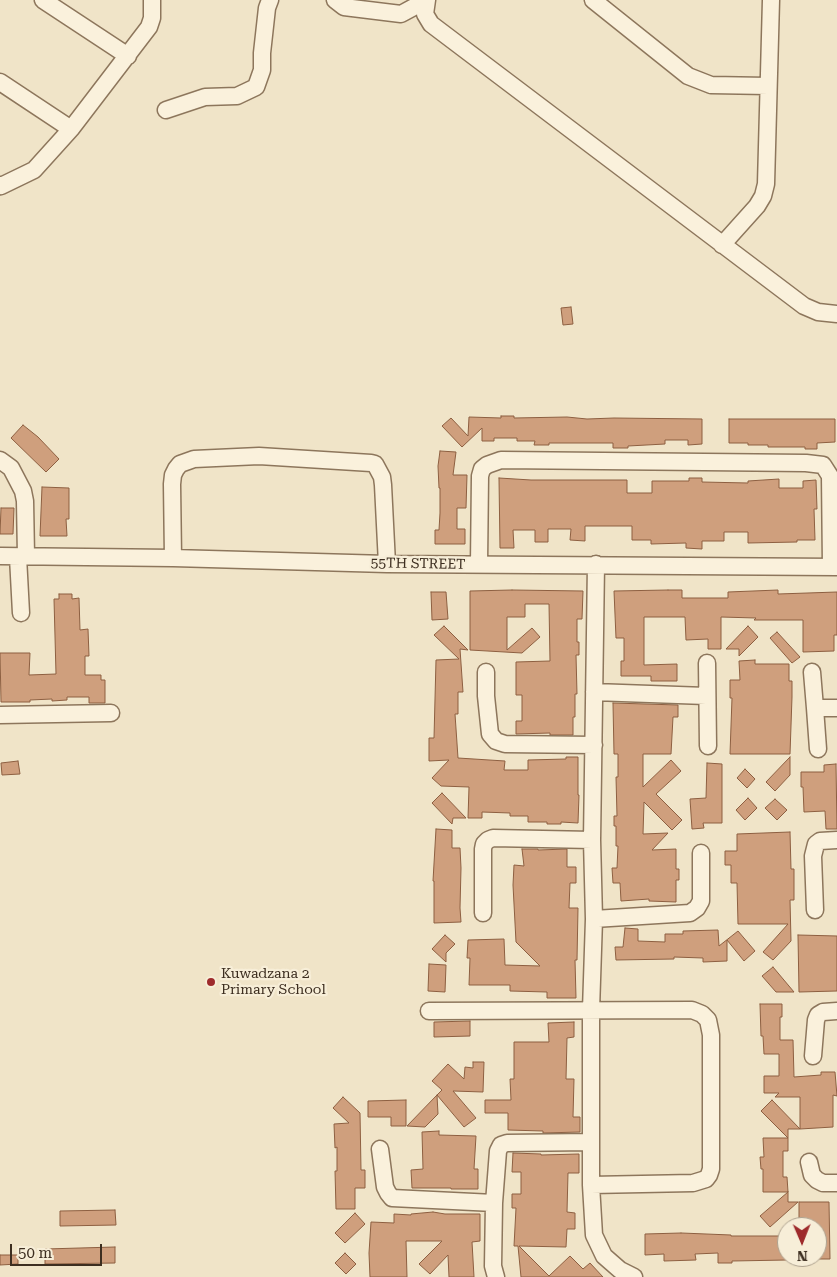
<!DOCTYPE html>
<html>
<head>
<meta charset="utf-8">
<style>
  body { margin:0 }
  #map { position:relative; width:837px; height:1277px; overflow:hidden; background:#f0e4c8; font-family:"Roboto Serif",serif }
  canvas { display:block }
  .north { position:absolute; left:777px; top:1217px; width:50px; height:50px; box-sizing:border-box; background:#f7eed8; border:1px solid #ada18e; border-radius:50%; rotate:179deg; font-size:14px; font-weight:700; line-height:20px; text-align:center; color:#3d2e20 }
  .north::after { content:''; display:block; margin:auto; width:18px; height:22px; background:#9e2a2b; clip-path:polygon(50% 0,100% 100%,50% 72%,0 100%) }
  .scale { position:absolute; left:10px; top:1244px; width:92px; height:22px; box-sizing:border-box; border:2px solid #3d2e20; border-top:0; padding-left:6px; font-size:15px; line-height:18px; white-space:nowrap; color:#3d2e20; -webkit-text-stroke:4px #f7eed8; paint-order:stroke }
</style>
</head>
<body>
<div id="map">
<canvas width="837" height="1277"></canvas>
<div class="north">N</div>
<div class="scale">50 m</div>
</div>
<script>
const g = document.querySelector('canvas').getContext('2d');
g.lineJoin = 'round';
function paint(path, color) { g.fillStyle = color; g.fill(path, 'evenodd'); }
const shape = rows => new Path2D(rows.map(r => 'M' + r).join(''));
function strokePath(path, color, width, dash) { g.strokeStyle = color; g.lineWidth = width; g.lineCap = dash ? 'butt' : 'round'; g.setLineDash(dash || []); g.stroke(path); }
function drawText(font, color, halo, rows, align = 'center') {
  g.font = font + ' "Roboto Serif",serif'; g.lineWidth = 4.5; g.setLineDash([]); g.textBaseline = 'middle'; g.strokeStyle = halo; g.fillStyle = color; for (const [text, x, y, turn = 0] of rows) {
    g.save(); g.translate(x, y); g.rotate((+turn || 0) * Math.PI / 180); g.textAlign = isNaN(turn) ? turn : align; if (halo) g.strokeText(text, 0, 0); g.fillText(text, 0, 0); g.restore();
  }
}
const building = shape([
  [571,307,573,324,563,325,561,308,571,307],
  [501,416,514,416,514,418,567,417,587,419,614,418,702,419,702,444,688,445,688,440,665,440,665,444,628,446,628,448,613,448,613,443,549,443,549,445,534,445,535,441,517,441,517,438,494,438,494,441,482,441,482,428,462,447,442,426,451,418,468,436,469,417,501,418,501,416],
  [729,419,835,419,835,442,817,443,817,449,805,449,805,447,768,447,768,445,748,445,748,443,729,443,729,419],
  [23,425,38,437,59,459,46,472,11,438,23,425],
  [440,451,456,452,453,475,467,475,466,508,457,508,457,529,465,529,465,544,435,544,435,530,439,530,440,513,440,488,439,488,438,466,440,451],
  [499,478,531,480,627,480,627,493,652,493,652,481,689,481,689,478,702,478,702,482,748,483,748,481,779,479,779,488,803,488,803,481,816,480,817,509,814,509,815,540,797,540,797,542,748,543,748,532,724,532,724,541,702,541,702,549,686,548,686,543,651,544,651,540,632,540,632,526,585,526,585,541,570,540,571,529,548,529,548,542,535,542,535,530,513,530,514,548,500,548,499,478],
  [42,487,69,488,69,519,66,519,67,536,40,536,42,487],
  [1,508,14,508,13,534,0,534,1,508],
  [512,590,583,591,582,619,577,619,577,642,579,642,579,655,576,655,577,694,575,694,575,717,573,717,573,735,550,735,550,733,516,734,516,721,522,721,522,695,516,695,516,662,550,661,549,604,525,604,525,617,507,617,507,650,532,628,540,637,522,653,470,650,470,591,512,590],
  [668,590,682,590,682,598,728,598,728,592,778,590,778,594,837,592,837,635,834,635,834,651,803,652,803,620,754,620,756,618,721,617,721,649,708,649,708,639,686,640,685,617,644,617,644,665,677,664,677,681,651,681,651,676,621,676,621,661,624,661,624,638,616,638,614,591,668,590],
  [431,592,446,592,448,619,432,620,431,592],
  [59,594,72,594,72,599,79,598,80,630,88,629,89,656,85,656,85,675,101,675,101,680,105,680,105,703,89,703,89,697,67,697,67,700,52,701,52,699,30,700,30,702,1,702,0,653,30,653,29,675,56,674,54,599,59,599,59,594],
  [444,626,468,650,460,649,463,692,458,692,458,714,455,714,458,758,505,761,504,770,528,770,528,760,566,759,566,757,578,757,578,795,579,795,578,823,561,822,561,824,547,824,547,822,528,822,528,816,510,816,510,813,482,812,482,818,468,818,469,787,441,786,432,778,449,760,429,761,429,738,434,738,436,660,459,659,434,635,444,626],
  [748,626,758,637,739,656,739,649,726,649,748,626],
  [777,632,800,657,792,663,770,638,777,632],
  [755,660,755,664,789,664,789,681,792,681,792,697,790,754,730,754,732,698,730,698,730,680,740,680,739,661,755,660],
  [613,703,678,705,678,717,673,717,671,754,643,754,643,787,671,760,681,771,656,794,682,820,672,830,644,802,643,834,668,833,652,850,676,849,676,869,679,869,679,880,676,880,676,902,649,901,649,899,621,901,620,883,613,883,612,868,617,868,618,846,616,846,616,826,614,826,614,816,617,816,616,777,618,777,618,754,614,754,613,703],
  [790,757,790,775,775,791,766,782,790,757],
  [18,761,20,774,2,775,1,763,18,761],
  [707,763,722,764,722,823,703,823,704,828,692,829,690,799,706,798,707,763],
  [836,764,837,829,826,829,825,811,804,812,803,787,801,787,801,772,824,772,824,765,836,764],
  [745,769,755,779,747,788,737,778,745,769],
  [442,793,466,818,453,818,452,824,432,803,442,793],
  [748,798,757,808,745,820,736,810,748,798],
  [775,799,787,810,777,820,765,808,775,799],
  [436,829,452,830,452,848,460,848,461,868,460,908,461,922,434,923,434,881,433,881,436,829],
  [790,832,791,869,794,869,794,900,790,900,791,941,773,960,763,952,788,924,738,924,737,883,731,883,731,865,725,865,725,851,737,851,737,834,790,832],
  [522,849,538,849,538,850,567,849,567,867,576,867,576,883,570,883,569,908,578,908,577,960,575,960,576,998,547,998,547,992,510,991,510,985,469,985,470,958,467,958,468,940,504,939,505,965,540,966,516,942,513,885,514,865,524,866,522,849],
  [625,928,638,929,638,941,665,942,665,934,683,934,683,931,718,930,719,946,738,931,755,951,744,961,727,940,727,961,703,962,703,958,674,957,674,959,616,960,615,947,623,947,625,928],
  [445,935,455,944,446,953,446,962,432,949,445,935],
  [798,935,837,936,837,991,799,992,798,935],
  [429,964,446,965,445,992,428,991,429,964],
  [773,967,794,992,776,992,762,976,773,967],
  [760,1004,782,1004,782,1017,780,1017,780,1040,793,1040,794,1077,821,1075,821,1072,835,1072,837,1096,833,1095,833,1127,800,1129,800,1097,775,1097,779,1093,764,1093,764,1076,779,1076,779,1054,764,1054,763,1036,761,1036,760,1004],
  [470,1021,470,1036,434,1037,434,1022,470,1021],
  [574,1022,574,1037,567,1038,566,1079,574,1079,573,1117,580,1117,580,1132,543,1133,543,1131,508,1130,508,1113,485,1113,485,1100,511,1100,510,1079,514,1079,514,1042,549,1042,548,1023,574,1022],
  [473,1062,484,1062,483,1092,453,1091,476,1118,464,1127,437,1095,442,1090,432,1081,448,1064,464,1079,465,1067,473,1068,473,1062],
  [437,1095,438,1114,425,1127,407,1126,437,1095],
  [343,1097,360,1113,361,1170,365,1170,365,1188,355,1188,355,1209,336,1209,335,1171,337,1171,337,1147,335,1148,334,1124,349,1123,333,1108,343,1097],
  [406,1100,406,1126,391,1126,391,1117,368,1117,368,1101,406,1100],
  [772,1100,800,1129,788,1129,788,1151,783,1151,783,1177,787,1177,788,1192,763,1192,763,1169,761,1169,760,1157,764,1157,763,1138,788,1138,761,1111,772,1100],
  [439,1131,439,1135,476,1136,474,1169,478,1169,478,1189,451,1189,451,1188,412,1188,411,1170,423,1169,422,1132,439,1131],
  [513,1153,541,1154,541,1155,579,1154,579,1173,568,1173,567,1212,575,1213,575,1229,567,1229,566,1247,519,1246,549,1276,570,1256,583,1269,590,1263,603,1277,521,1277,518,1246,514,1246,516,1208,512,1208,512,1194,521,1194,521,1172,512,1172,513,1153],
  [788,1192,788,1202,798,1202,770,1227,760,1216,788,1192],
  [799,1202,829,1202,830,1259,817,1259,817,1227,799,1227,799,1202],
  [115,1210,116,1225,60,1226,60,1211,115,1210],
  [433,1212,445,1214,480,1214,480,1241,472,1242,474,1277,449,1277,448,1255,430,1274,419,1264,442,1241,406,1241,407,1277,370,1277,369,1253,371,1222,394,1223,394,1214,411,1215,411,1214,433,1212],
  [355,1213,365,1224,345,1243,335,1233,355,1213],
  [681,1233,731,1235,731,1236,787,1236,787,1260,732,1261,732,1263,718,1263,718,1253,695,1254,696,1260,664,1261,664,1254,645,1255,645,1234,681,1233],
  [115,1247,115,1263,45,1264,45,1249,115,1247],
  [345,1253,356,1264,346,1274,335,1263,345,1253],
  [0,1255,18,1255,18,1264,0,1265,0,1255]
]);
const minor = shape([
  [43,0,128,56],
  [335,0,344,7,401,14,427,0],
  [427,0,425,14,431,24,804,306,818,312,837,314],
  [593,0,688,76,711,85,768,86],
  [0,82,71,129],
  [166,110,205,97,237,96,256,87,262,70,262,53,267,8,270,0],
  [0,185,1,186,34,170,71,129,149,27,152,18,152,0],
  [722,245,757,206,763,196,766,184,771,0],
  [0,460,11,468,23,491,25,501,26,556],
  [0,556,173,558,387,564,837,567],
  [18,557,21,613],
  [173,558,172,484,173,475,176,469,180,464,194,459,259,456,371,463,375,464,382,477,383,485,387,564],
  [479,564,480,476,482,469,487,465,501,460,806,463,823,465,830,476,831,567],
  [596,564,592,840,594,919,591,1010,591,1185,594,1235,604,1256,620,1270,634,1277],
  [707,663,708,746],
  [486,672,486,696,490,734,496,741,505,744,594,745],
  [812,672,815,708],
  [594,692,706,696],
  [0,715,111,713],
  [818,749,815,708,837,708],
  [815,910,813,856,816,844,820,841,837,840],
  [483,913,483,849,484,844,488,840,493,838,592,840],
  [594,919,690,913,697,908,701,901,701,853],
  [429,1011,692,1010,702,1014,708,1020,711,1035,711,1169,709,1175,706,1179,693,1183,591,1185],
  [813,1056,816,1020,818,1015,823,1012,837,1011],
  [380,1149,385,1187,388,1193,392,1198,494,1203],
  [809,1162,812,1175,817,1180,823,1183,837,1183],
  [496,1277,493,1266,494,1203,498,1151,501,1145,507,1143,591,1142]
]);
const markers = [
  [211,982,5,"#9e2a2b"]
];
const streetNames = [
  ["55TH STREET",418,564,1]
];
const poiNames = [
  ["Kuwadzana 2",221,974],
  ["Primary School",221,990]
];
paint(building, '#cf9f7d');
strokePath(building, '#8d5f41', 1);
strokePath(minor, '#8d765c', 19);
strokePath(minor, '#faf1dc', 16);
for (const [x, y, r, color] of markers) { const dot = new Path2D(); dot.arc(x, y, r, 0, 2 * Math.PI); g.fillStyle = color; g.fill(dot); strokePath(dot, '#f7eed8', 2); }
drawText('14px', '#3d2e20', '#f7eed8', streetNames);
drawText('14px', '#3d2e20', '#f7eed8', poiNames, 'left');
</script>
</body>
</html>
